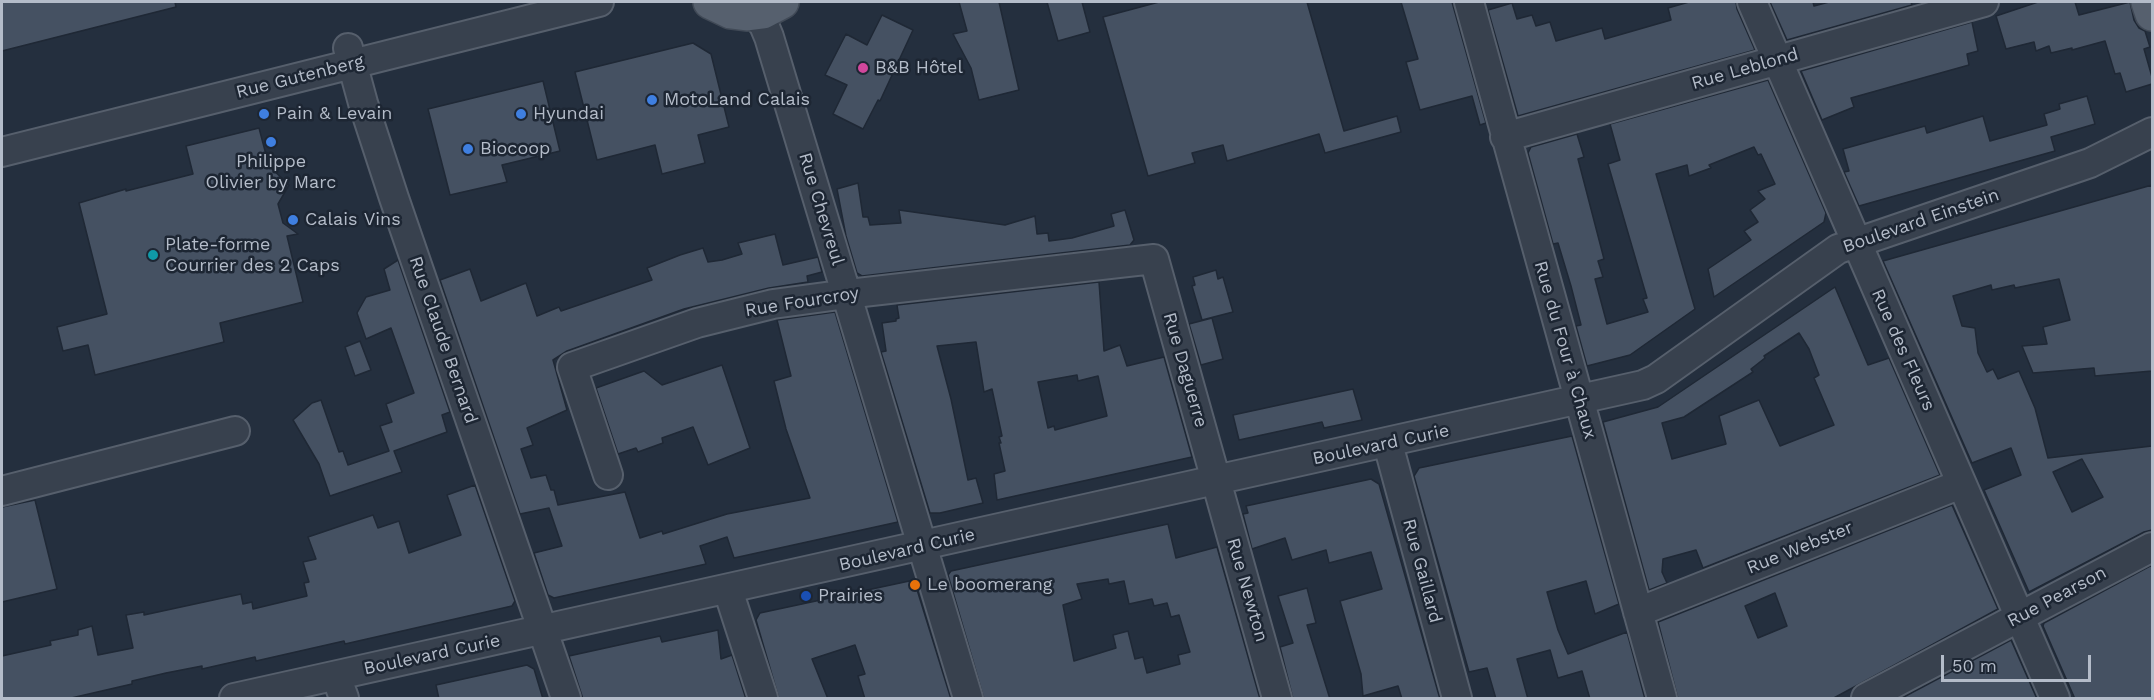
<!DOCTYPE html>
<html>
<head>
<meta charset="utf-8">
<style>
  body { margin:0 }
  #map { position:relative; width:2154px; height:700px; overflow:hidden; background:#242f3e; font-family:"Work Sans",sans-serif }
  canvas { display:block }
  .frame { position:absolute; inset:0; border:3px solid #b4bcc9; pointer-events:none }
  .scale { position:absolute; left:1941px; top:655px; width:150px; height:27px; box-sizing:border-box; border:3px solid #b4bcc9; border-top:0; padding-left:8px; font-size:18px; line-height:21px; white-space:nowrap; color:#b4bcc9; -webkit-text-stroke:4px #1d2633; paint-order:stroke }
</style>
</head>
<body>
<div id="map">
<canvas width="2154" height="700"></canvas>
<div class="frame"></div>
<div class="scale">50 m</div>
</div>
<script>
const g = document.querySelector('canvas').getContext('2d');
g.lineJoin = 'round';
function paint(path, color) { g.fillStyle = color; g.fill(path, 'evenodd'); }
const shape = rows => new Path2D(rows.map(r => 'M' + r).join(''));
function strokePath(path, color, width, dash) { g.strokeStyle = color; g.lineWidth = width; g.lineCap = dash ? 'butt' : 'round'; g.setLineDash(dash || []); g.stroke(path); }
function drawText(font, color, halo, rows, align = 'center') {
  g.font = font + ' "Work Sans",sans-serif'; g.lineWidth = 5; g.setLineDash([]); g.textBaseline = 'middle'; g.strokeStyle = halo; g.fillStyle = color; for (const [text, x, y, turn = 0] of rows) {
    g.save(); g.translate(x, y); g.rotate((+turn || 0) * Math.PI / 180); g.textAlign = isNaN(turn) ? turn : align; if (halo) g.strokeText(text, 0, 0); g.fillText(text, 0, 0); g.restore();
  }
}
const building = shape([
  [2,2,175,2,176,7,2,51,2,2],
  [959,2,999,2,1019,90,979,100,971,68,953,34,967,31,959,2],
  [1047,2,1082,2,1090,32,1058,41,1047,2],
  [1159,2,1307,2,1344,131,1397,116,1401,132,1325,153,1319,134,1227,161,1223,145,1192,153,1195,163,1148,176,1103,17,1159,2],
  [1401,2,1452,2,1486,123,1480,125,1472,96,1420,110,1406,62,1418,59,1401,2],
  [1689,2,1736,2,1737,9,1755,50,1518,116,1488,10,1512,3,1517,19,1532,15,1536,26,1550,22,1556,41,1602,28,1605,39,1671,20,1668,8,1689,2],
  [1770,2,1813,2,1814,6,1829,2,1911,2,1912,5,1787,40,1770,2],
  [2038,2,2075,2,2079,15,2130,2,2134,20,2139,28,2145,31,2150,47,2144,49,2152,77,2152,84,2126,92,2120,73,2115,74,2105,41,2072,50,2072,48,2051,53,2049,46,2036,51,2034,42,2006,49,1996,16,2038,2],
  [882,15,913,30,880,101,878,100,863,129,833,114,847,85,825,75,846,34,867,45,882,15],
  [1972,22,1978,51,1967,54,1969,65,1851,98,1854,107,1822,120,1801,71,1972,22],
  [693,43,711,54,729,127,698,135,705,163,662,174,655,145,597,160,575,72,693,43],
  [1768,80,1826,213,1824,222,1714,297,1708,269,1751,240,1744,231,1758,222,1750,210,1765,199,1758,191,1775,184,1761,154,1758,155,1754,147,1709,165,1711,168,1689,176,1687,165,1656,174,1695,309,1630,355,1587,366,1576,326,1581,325,1571,286,1558,243,1553,244,1528,153,1531,147,1577,134,1584,157,1578,159,1604,259,1598,261,1603,277,1595,279,1607,324,1648,312,1643,299,1647,298,1608,164,1620,160,1610,124,1768,80],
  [543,81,560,151,502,165,507,182,450,195,428,109,543,81],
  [2087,96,2095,124,2051,137,2055,151,1859,206,1844,172,1849,171,1843,149,1925,126,1927,133,1983,116,1990,141,2047,125,2044,114,2060,109,2059,104,2087,96],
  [259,128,269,166,289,185,278,204,283,223,298,234,287,236,303,302,220,323,224,342,95,375,88,345,63,351,57,327,107,314,79,203,126,189,126,191,193,174,186,146,259,128],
  [858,183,863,217,868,217,870,225,901,223,899,210,1005,225,1035,216,1037,234,1048,233,1049,241,1072,238,1114,226,1111,214,1125,210,1134,240,1130,245,862,276,857,273,846,236,837,189,858,183],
  [2152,185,2152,371,2095,376,2094,368,2033,373,2022,346,2047,344,2043,327,2070,320,2059,279,2015,288,2014,285,1992,290,1991,285,1953,296,1962,326,1975,328,1978,353,1987,372,1993,369,1998,379,2019,371,2035,408,2048,458,2152,446,2152,530,2144,532,2029,592,1984,490,2021,475,2011,448,1972,463,1883,261,2152,185],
  [2082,459,2103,497,2072,512,2053,472,2082,459],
  [775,234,783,265,818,257,822,272,807,276,808,282,769,288,684,309,567,351,553,360,567,410,527,428,533,445,521,449,531,478,546,475,551,490,554,490,558,505,625,492,640,538,662,531,663,534,727,514,810,498,786,429,774,381,791,376,777,320,835,312,898,522,734,558,727,537,700,546,706,564,554,598,548,595,534,553,562,546,549,508,520,514,440,280,470,269,481,301,526,283,537,316,559,307,561,311,652,280,647,268,680,255,703,248,708,262,722,260,742,254,738,243,775,234],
  [398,260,450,412,442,415,447,432,394,451,402,472,330,496,319,464,293,420,312,403,321,400,339,452,343,451,348,465,389,451,380,426,392,422,386,404,414,393,391,328,366,339,357,313,366,297,390,290,384,269,398,260],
  [1216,270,1218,279,1223,277,1233,312,1202,320,1192,286,1195,285,1193,277,1216,270],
  [1099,282,1104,351,1120,345,1127,366,1164,357,1192,457,997,500,994,474,1005,471,999,443,1001,443,999,437,1002,436,992,389,984,392,976,342,937,346,951,399,968,480,976,478,983,503,940,513,930,513,881,352,886,351,882,323,896,321,896,319,899,318,897,305,1099,282],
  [1077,375,1078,381,1098,376,1107,416,1055,430,1054,426,1048,428,1038,382,1077,375],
  [1835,287,1868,365,1889,358,1940,475,1703,568,1696,550,1663,559,1662,572,1667,583,1649,590,1603,422,1658,407,1835,287],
  [1799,333,1809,349,1819,375,1814,378,1834,425,1780,446,1759,400,1719,416,1726,444,1672,459,1662,423,1684,417,1753,372,1751,369,1765,358,1764,356,1799,333],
  [1212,318,1223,359,1201,365,1189,324,1212,318],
  [360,341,371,370,355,376,345,347,360,341],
  [722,365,750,448,708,465,693,427,662,438,663,443,638,452,636,448,618,454,596,388,644,371,662,385,722,365],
  [1353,389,1362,420,1324,428,1322,422,1239,440,1233,415,1353,389],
  [1572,436,1619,604,1595,614,1586,581,1547,592,1558,630,1568,654,1627,632,1645,699,1590,699,1582,671,1558,678,1550,650,1517,659,1528,699,1496,699,1487,668,1469,672,1414,476,1419,468,1572,436],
  [1371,479,1379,484,1440,699,1402,699,1398,686,1363,696,1361,674,1340,601,1382,589,1371,552,1329,563,1326,550,1292,560,1285,538,1252,549,1243,514,1248,513,1246,506,1371,479],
  [475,485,515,601,512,606,345,644,344,641,256,661,255,657,202,669,202,666,166,673,132,681,132,684,67,699,2,699,2,656,51,645,50,641,78,635,78,630,92,626,98,655,133,648,126,615,144,612,144,615,241,594,243,604,252,602,253,609,307,596,304,583,309,582,303,562,316,559,308,537,373,515,378,528,399,521,409,553,461,535,447,495,475,485],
  [35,500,57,589,2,602,2,507,35,500],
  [1952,505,1998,609,1832,699,1678,699,1658,622,1952,505],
  [1775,593,1787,626,1758,638,1745,606,1775,593],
  [1168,524,1176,558,1217,547,1260,699,984,699,948,575,951,571,1168,524],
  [1108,579,1109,584,1124,581,1129,604,1152,599,1154,606,1167,603,1171,617,1179,615,1190,652,1178,655,1180,664,1147,673,1143,657,1135,659,1128,631,1113,635,1116,648,1074,661,1063,605,1082,599,1077,584,1108,579],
  [2152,565,2152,699,2075,699,2043,626,2044,623,2152,565],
  [914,580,951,699,865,699,858,676,865,674,855,645,812,659,828,699,779,699,756,620,760,613,914,580],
  [1307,588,1316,623,1307,625,1330,699,1293,699,1280,647,1293,643,1278,596,1307,588],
  [718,630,721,659,732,655,746,699,583,699,569,656,660,636,662,642,718,630],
  [2011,640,2037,699,1900,699,2011,640],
  [527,665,534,669,543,699,439,699,436,685,527,665]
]);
const minor = shape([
  [1469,2,1662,698],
  [1752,2,2055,698],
  [754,13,764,25,769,37,968,698],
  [348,48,363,103,394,198,566,698],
  [1505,137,1984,2],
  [2,152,599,2],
  [1388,444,1457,698],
  [608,475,572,367,697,323,773,304,847,294,1154,259,1277,698],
  [2,491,235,431],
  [728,590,763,698],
  [1638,612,1961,484],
  [336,676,344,698],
  [234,698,1643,385,1656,379,1838,249,2090,163,2152,132],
  [1866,698,2152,547]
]);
const major = shape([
  [710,2,731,12,747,14,763,12,782,2],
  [2148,2,2152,14]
]);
const markers = [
  [863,68,6,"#d1479c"],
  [652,100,6,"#3f7fe0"],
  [264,114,6,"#3f7fe0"],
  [521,114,6,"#3f7fe0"],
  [271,142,6,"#3f7fe0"],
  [468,149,6,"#3f7fe0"],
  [293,220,6,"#3f7fe0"],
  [153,255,6,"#0f9aa8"],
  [915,585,6,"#e8710a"],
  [806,596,6,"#1a4fb4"]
];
const poiNames = [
  ["B&B Hôtel",875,68],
  ["MotoLand Calais",664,100],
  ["Pain & Levain",276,114],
  ["Hyundai",533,114],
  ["Biocoop",480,149],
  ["Philippe",271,162,"center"],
  ["Olivier by Marc",271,183,"center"],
  ["Calais Vins",305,220],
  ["Plate-forme",165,245],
  ["Courrier des 2 Caps",165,266],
  ["Le boomerang",927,585],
  ["Prairies",818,596]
];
const streetNames = [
  ["Rue Leblond",1745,69,-16],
  ["Rue Gutenberg",300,77,-14],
  ["Rue Chevreul",821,209,73],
  ["Boulevard Einstein",1921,221,-19],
  ["Rue Fourcroy",802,302,-9],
  ["Rue Claude Bernard",443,340,71],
  ["Rue du Four à Chaux",1565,350,74],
  ["Rue des Fleurs",1903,350,66],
  ["Rue Daguerre",1185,370,74],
  ["Boulevard Curie",1381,445,-12],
  ["Rue Webster",1800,548,-22],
  ["Boulevard Curie",907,550,-13],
  ["Rue Gaillard",1422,571,75],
  ["Rue Newton",1247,590,74],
  ["Rue Pearson",2057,597,-28],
  ["Boulevard Curie",432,655,-12]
];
paint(building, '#455162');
strokePath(building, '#1f2835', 1.5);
strokePath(minor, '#565f6c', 32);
strokePath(major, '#414a57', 36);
strokePath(minor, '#38414e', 28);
strokePath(major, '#56606e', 33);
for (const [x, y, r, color] of markers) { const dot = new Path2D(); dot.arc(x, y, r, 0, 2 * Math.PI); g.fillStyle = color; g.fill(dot); strokePath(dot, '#1d2633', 2); }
drawText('18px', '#b4bcc9', '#1d2633', poiNames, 'left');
drawText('18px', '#b4bcc9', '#1d2633', streetNames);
</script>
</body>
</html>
